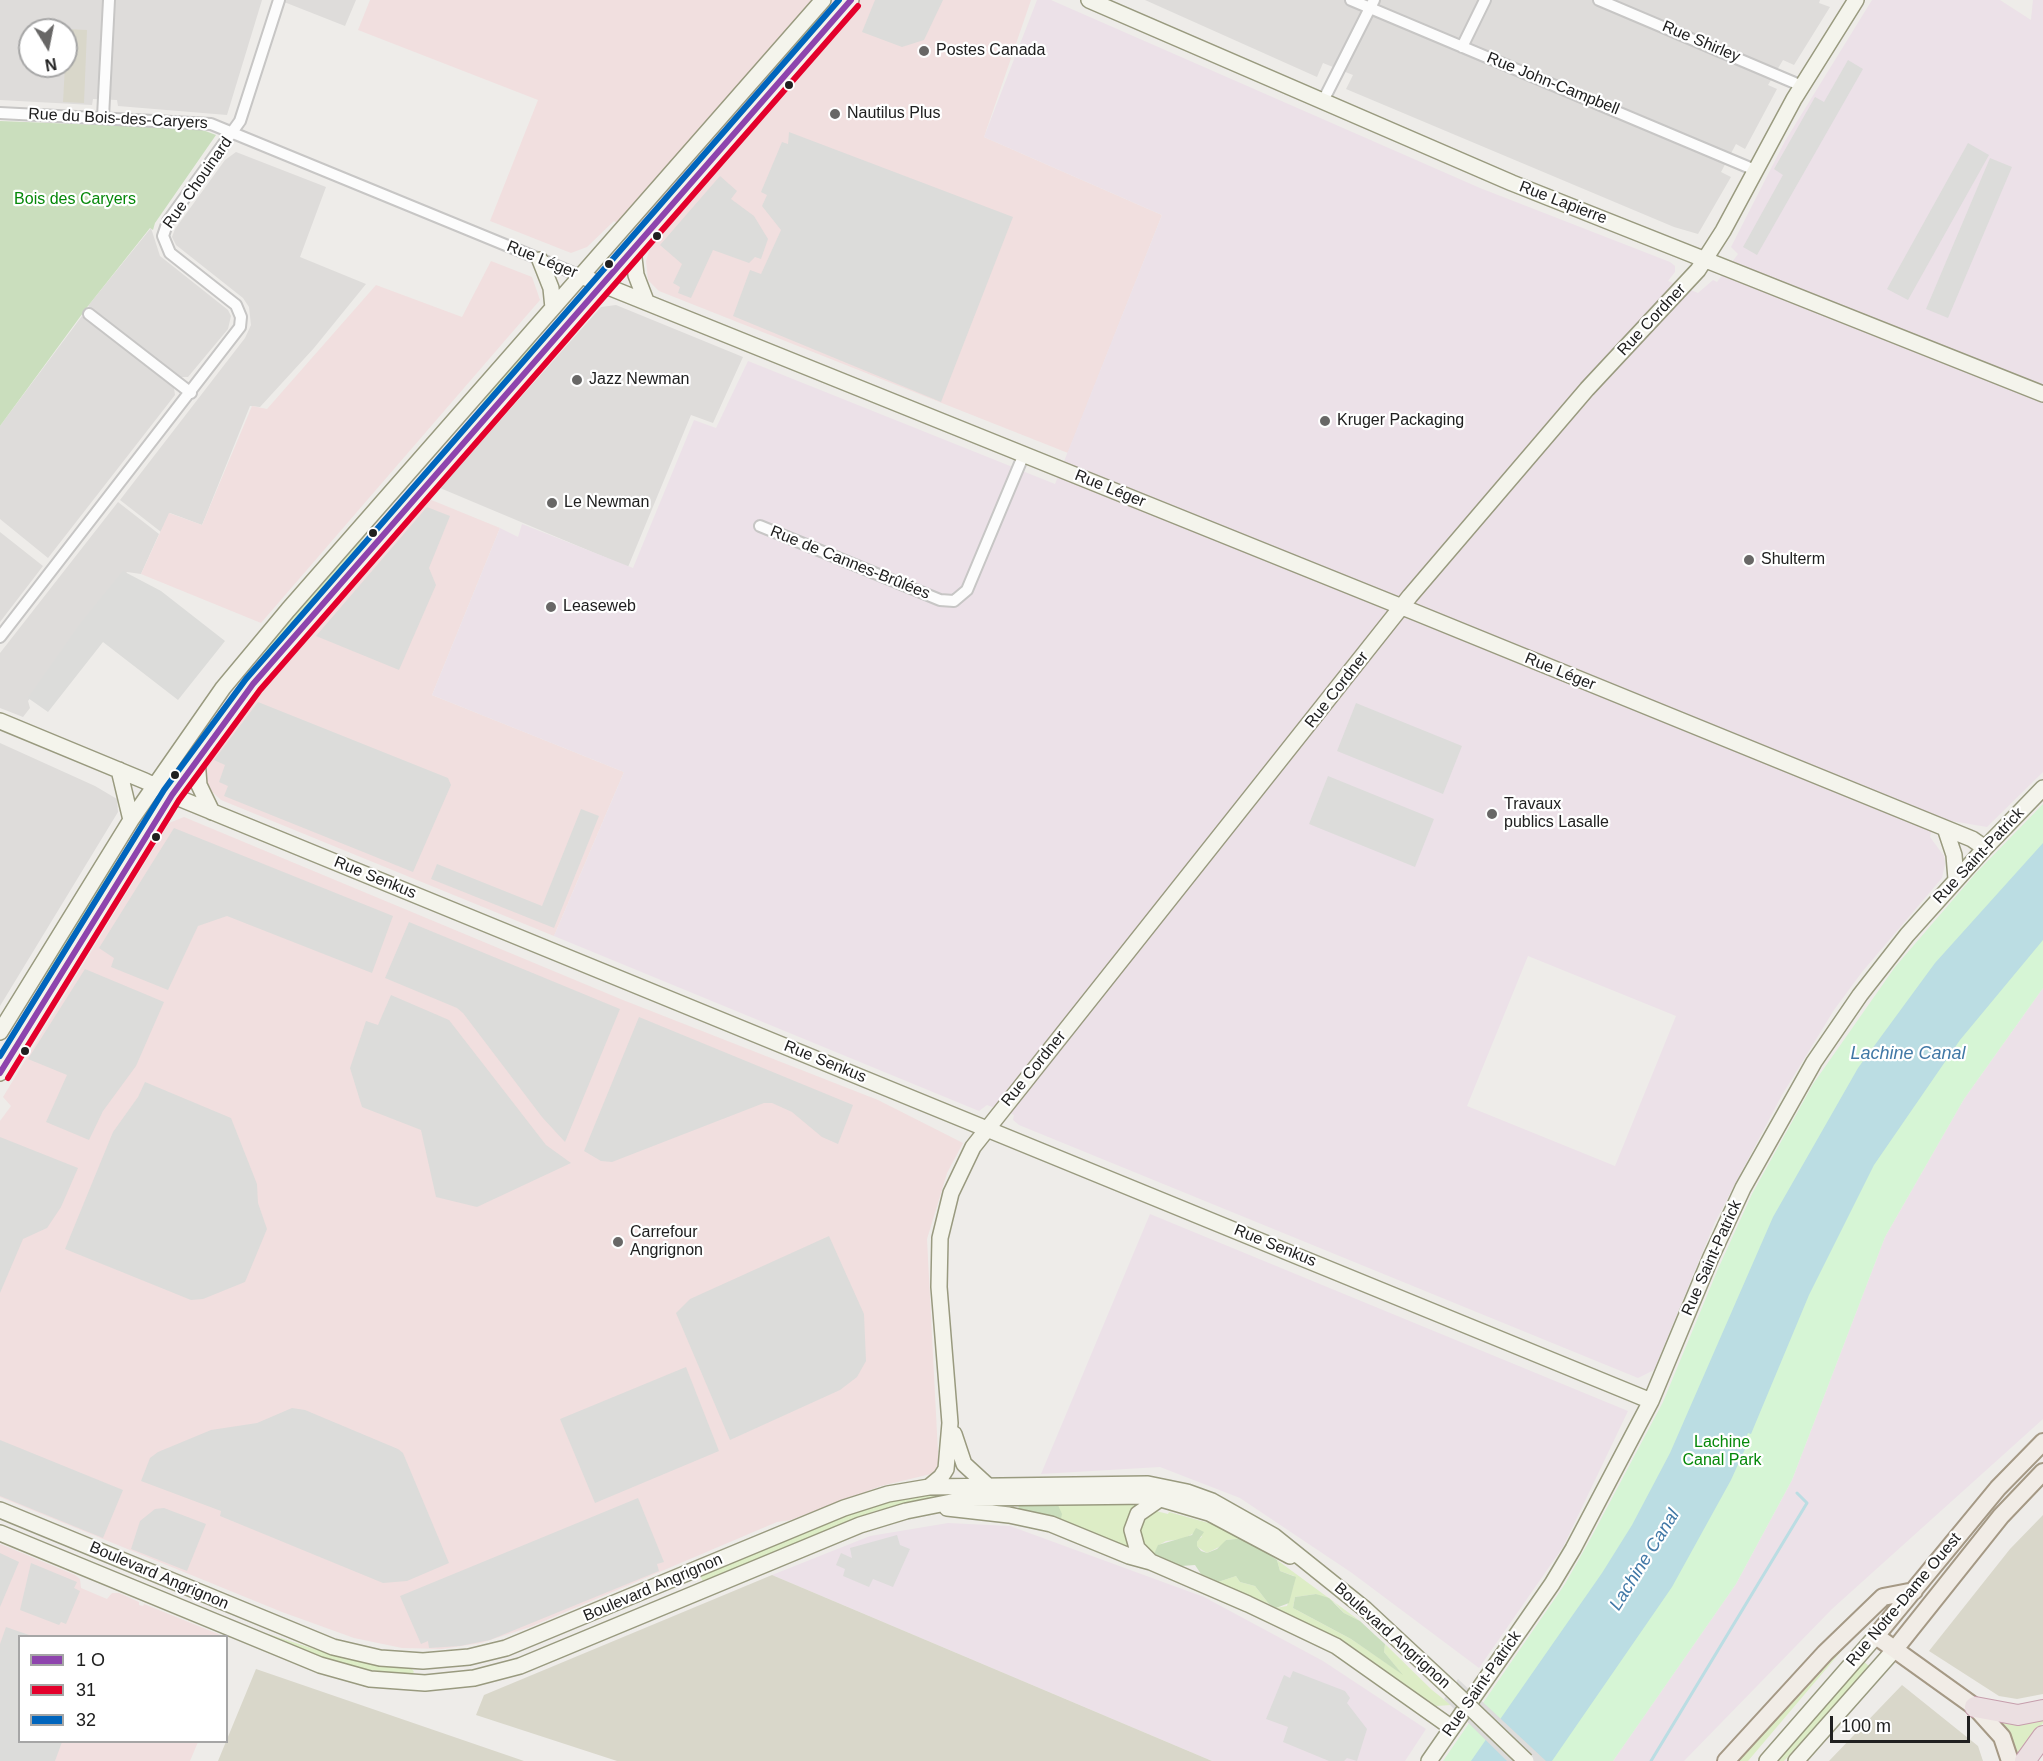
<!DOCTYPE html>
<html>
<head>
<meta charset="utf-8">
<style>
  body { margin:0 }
  #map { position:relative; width:2043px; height:1761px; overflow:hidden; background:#eeece9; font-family:Helvetica,sans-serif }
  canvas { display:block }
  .legend { position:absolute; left:18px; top:1635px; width:210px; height:108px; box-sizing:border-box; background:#fff; border:2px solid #a6a6a6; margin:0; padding:8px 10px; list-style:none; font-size:18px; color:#202020 }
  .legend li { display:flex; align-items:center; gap:12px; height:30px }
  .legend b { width:30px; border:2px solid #a6a6a6 }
  .north { position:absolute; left:18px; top:18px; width:60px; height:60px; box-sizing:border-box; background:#fff; border:2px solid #a6a6a6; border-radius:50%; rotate:170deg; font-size:16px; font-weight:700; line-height:24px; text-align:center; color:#202020 }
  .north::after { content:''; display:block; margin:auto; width:21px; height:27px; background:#686766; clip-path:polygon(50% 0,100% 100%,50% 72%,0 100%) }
  .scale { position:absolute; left:1830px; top:1716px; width:140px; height:27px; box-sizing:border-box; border:3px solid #202020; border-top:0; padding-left:8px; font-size:18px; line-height:21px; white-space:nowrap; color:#202020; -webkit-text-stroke:4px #fff; paint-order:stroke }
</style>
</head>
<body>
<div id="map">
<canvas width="2043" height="1761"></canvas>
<ul class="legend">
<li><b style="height:8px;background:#8e44ad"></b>1 O</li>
<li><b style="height:8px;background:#e4002b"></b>31</li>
<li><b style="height:8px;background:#0065bd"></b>32</li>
</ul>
<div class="north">N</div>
<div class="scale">100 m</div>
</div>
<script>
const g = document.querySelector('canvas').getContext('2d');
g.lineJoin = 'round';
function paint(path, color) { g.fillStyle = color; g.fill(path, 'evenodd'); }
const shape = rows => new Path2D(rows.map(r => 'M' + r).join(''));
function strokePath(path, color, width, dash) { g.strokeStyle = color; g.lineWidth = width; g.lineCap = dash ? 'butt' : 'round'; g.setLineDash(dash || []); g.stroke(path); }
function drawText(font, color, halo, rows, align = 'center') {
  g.font = font + ' Helvetica,sans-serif'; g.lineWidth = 4.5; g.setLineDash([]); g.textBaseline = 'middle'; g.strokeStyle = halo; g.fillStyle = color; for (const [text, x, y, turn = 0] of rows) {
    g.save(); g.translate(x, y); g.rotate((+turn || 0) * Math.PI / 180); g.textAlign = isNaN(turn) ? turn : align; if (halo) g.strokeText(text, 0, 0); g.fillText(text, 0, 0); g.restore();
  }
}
const residential = shape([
  [0,0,262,0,227,115,118,106,117,100,93,99,92,105,0,100],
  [30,30,66,30,66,66,30,66],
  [279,0,356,0,345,26],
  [1145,0,1820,0,1819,3,1830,7,1794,65,1783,60,1768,85,1777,89,1745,149,1736,144,1721,172,1731,177,1698,234,1674,227,1346,89,1353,75,1323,63,1317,77],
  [236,152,326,187,300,257,366,284,314,348,260,407,250,406,202,525,170,513,161,532,120,500,245,338,251,325,249,307,243,298,176,245,172,237,175,229,225,160],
  [151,228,160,256,228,310,231,316,228,329,188,377,181,377,88,306],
  [616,305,743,357,713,423,691,415,628,567,440,488,601,307],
  [82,316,174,388,175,395,48,558,0,519,0,426],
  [118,502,159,534,141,574,127,572,28,701,30,708,23,717,0,708,0,653],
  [0,532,43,566,0,622],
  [0,743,95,786,117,799,118,812,0,1006]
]);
const commercial = shape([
  [370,0,1031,0,984,137,1162,215,1068,453,659,291,648,280,646,261,650,248,614,221,587,247,571,253,490,221,538,100,358,30],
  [491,261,532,277,540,300,261,623,141,574,169,513,202,525,252,406,267,409,376,285,462,317],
  [429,499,500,528,432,695,624,772,554,936,221,800,207,787,207,764,255,700],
  [184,817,623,1000,878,1100,963,1143,947,1173,927,1239,939,1472,881,1486,791,1520,777,1522,530,1627,481,1643,442,1649,402,1648,354,1638,282,1612,0,1497,0,1121,11,1106,3,1097,169,823],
  [0,1544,75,1575,80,1579,81,1588,107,1599,112,1593,119,1593,139,1602,139,1605,143,1606,144,1604,223,1636,20,1636,20,1742,198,1742,190,1761,0,1761]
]);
const industrial = shape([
  [1037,0,1051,0,1480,188,1670,262,1675,266,1675,272,1668,281,1698,293,1713,280,1717,282,1738,254,1731,247,1785,141,1872,0,2000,0,2031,20,2033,0,2043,0,2043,772,1987,827,1934,818,1930,837,1944,856,1945,864,1942,878,1862,972,1834,1010,1782,1095,1715,1222,1654,1370,1638,1378,1019,1125,1013,1120,1014,1115,987,1105,979,1111,554,936,624,772,432,695,500,528,518,537,522,524,633,568,694,420,716,428,748,361,1055,484,1162,215,984,137],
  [1528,956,1676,1016,1615,1166,1467,1106],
  [2043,988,2043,1419,1832,1609,1684,1761,1613,1761,1736,1584,1792,1480,1885,1237,1964,1099],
  [1150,1214,1628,1411,1563,1547,1479,1668,1352,1573,1240,1498,1160,1467,1041,1474],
  [948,1523,1010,1526,1204,1597,1323,1661,1426,1729,1405,1761,1212,1761,772,1575,870,1536]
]);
const religious = shape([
  [875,0,943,0,924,40,902,47,862,32],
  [1848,60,1863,69,1757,255,1743,247,1783,175,1774,169,1815,97,1824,102],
  [789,132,1013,217,941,402,733,316,750,270,761,274,781,230,762,206,767,195,761,192,782,142,788,144],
  [1968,143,1989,155,1908,300,1887,289],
  [1990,158,2012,167,1948,318,1926,309],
  [720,176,737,191,731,199,754,216,768,239,761,259,755,257,749,263,713,250,691,298,678,293,680,287,673,283,682,264,660,245],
  [427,507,450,516,429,568,436,585,399,670,316,636],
  [123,571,161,591,225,641,178,700,103,642,48,712,28,698,80,624],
  [258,702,448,778,451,785,413,872,224,796,228,786,219,782,225,765,214,760],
  [1356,703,1462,746,1443,794,1337,751],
  [1328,776,1434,819,1415,867,1309,824],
  [581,809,599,816,554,928,431,879,437,864,542,906],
  [174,828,393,916,372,973,227,916,198,926,168,990,111,967,114,958,99,948],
  [409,922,620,1009,565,1142,542,1117,463,1013,457,1008,385,978],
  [85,969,164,1002,136,1066,103,1111,89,1140,46,1122,67,1075,28,1059],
  [391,995,449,1020,546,1145,571,1163,477,1207,436,1197,421,1130,362,1107,350,1068,366,1021,378,1025],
  [639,1017,853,1105,838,1144,822,1137,792,1112,772,1103,764,1103,612,1162,601,1161,584,1151],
  [145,1082,231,1118,257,1184,258,1203,267,1229,245,1282,203,1299,191,1300,65,1249,113,1132,138,1097],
  [0,1137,78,1168,61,1207,47,1228,23,1239,0,1293],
  [829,1236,864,1314,866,1361,857,1377,840,1390,730,1440,676,1313,690,1299],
  [686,1367,719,1451,595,1503,560,1419],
  [292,1408,305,1410,398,1449,403,1453,449,1563,407,1581,383,1583,220,1516,221,1511,141,1481,150,1458,158,1452,211,1430,257,1423],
  [0,1440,123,1490,103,1538,0,1496],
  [638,1498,664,1562,657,1564,659,1571,490,1640,460,1646,429,1648,428,1641,421,1644,400,1596],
  [164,1508,206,1524,187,1571,131,1549,140,1521,155,1509],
  [897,1535,900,1545,910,1549,893,1587,873,1579,869,1587,843,1576,845,1569,836,1565,841,1553,852,1558,850,1548],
  [0,1553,19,1562,0,1607],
  [31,1563,77,1582,74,1588,80,1591,66,1624,61,1622,59,1625,20,1610],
  [6,1627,32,1636,20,1636,20,1742,62,1742,55,1761,0,1761,0,1644],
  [1293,1671,1345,1691,1350,1698,1347,1703,1367,1729,1357,1761,1347,1758,1344,1761,1329,1761,1283,1742,1288,1727,1266,1719,1284,1675,1290,1678]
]);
const construction = shape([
  [67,29,87,30,84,103,63,102],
  [2043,1515,2043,1694,2017,1699,1999,1696,1929,1651,2010,1549],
  [772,1575,1212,1761,617,1761,476,1715,484,1695],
  [256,1669,524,1761,218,1761],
  [1902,1685,1978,1746,1983,1761,1829,1761]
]);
const grass = shape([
  [821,14,801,45,774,77,771,75],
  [538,338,514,374,468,424,492,389],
  [368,532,345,566,245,679,279,632],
  [119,854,104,890,31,1004,48,969],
  [930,1494,962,1494,914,1501,872,1512,703,1581,700,1576,854,1512,887,1502],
  [1057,1503,1142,1504,1133,1550,1060,1523],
  [1156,1511,1168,1514,1169,1512,1223,1527,1245,1538,1226,1540,1223,1545,1207,1553,1196,1546,1198,1539,1202,1537,1196,1529,1196,1532,1183,1539,1166,1541,1159,1545,1154,1554,1142,1542,1139,1533,1143,1519],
  [1277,1560,1360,1621,1344,1613,1335,1603,1316,1594,1295,1597,1293,1608,1351,1639,1401,1673,1384,1652,1385,1644,1432,1690,1451,1705,1436,1706,1348,1644,1276,1608,1287,1606,1294,1584,1294,1576,1280,1571],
  [1236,1576,1240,1582,1255,1586,1269,1604,1218,1582],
  [1860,1629,1748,1761,1735,1761,1777,1715],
  [262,1632,345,1659,412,1669,414,1672,411,1675,362,1669,326,1659],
  [1863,1661,1869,1666,1784,1761,1778,1761],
  [2043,1715,2043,1723,2017,1757,2009,1735,1996,1718]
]);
const forest = shape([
  [0,121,200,129,216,135,155,223,153,230,150,228,88,306,0,426],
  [1019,1502,1057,1503,1062,1514,1060,1523,1018,1512],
  [1196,1528,1204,1532,1197,1542,1197,1546,1201,1551,1207,1553,1217,1549,1226,1540,1245,1538,1277,1560,1280,1571,1296,1577,1289,1603,1276,1608,1269,1604,1255,1586,1240,1582,1236,1576,1218,1582,1201,1574,1195,1565,1181,1566,1154,1554,1158,1545,1192,1535],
  [1316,1594,1329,1598,1344,1613,1360,1621,1375,1635,1385,1644,1384,1652,1403,1675,1351,1639,1293,1608,1295,1597]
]);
const park = shape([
  [2043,804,2043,988,1964,1099,1885,1237,1792,1480,1736,1584,1613,1761,1443,1761,1565,1584,1592,1536,1663,1402,1718,1269,1752,1194,1813,1084,1895,967,1976,873]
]);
const water = shape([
  [2043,843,2043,940,1960,1040,1874,1165,1809,1295,1751,1434,1748,1433,1742,1447,1745,1449,1731,1480,1672,1587,1552,1761,1471,1761,1602,1573,1632,1525,1670,1453,1773,1217,1858,1068,1935,963]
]);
const pier = shape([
  [1458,1679,1546,1761,1507,1761,1444,1699]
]);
const stream = shape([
  [1651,1761,1807,1503,1797,1493]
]);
const street = shape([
  [1351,0,1755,170],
  [1599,0,1802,86],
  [1462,47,1485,0],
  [1323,101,1374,0],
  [0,113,211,124,581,276],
  [103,117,109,0],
  [89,314,191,393],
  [760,526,940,600,954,601,967,590,1024,454],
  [0,637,240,327,241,317,236,305,170,253,163,236,168,221,240,121,279,0]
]);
const secondary = shape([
  [1089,0,1512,183,2043,394],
  [633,249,636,275,646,301],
  [540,260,551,288,553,308],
  [581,276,1417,613,1972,839,1985,848],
  [0,721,145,781,181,799,1651,1401],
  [197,759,199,785,212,812],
  [119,770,131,820],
  [1945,828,1954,855,1956,879],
  [0,1032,131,820,223,688,288,610,823,0],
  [0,1073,172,795,253,684,851,0],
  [954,1434,964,1464,988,1486],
  [929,1487,941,1477,946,1469,950,1423,939,1287,940,1238,951,1193,973,1147,1410,596,1587,389,1698,270,1723,231,1794,99,1856,0],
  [947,1508,1009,1515,1051,1524,1129,1556,1151,1562,1248,1604,1336,1646,1452,1728],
  [0,1510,333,1647,380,1658,423,1661,469,1657,506,1648,844,1508,888,1494,929,1487,1148,1484,1187,1492,1212,1501,1274,1536,1365,1609,1451,1689],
  [0,1533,320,1665,370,1679,425,1683,474,1678,520,1666,860,1525,906,1511,971,1498,1151,1496,1209,1513,1290,1556],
  [1151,1562,1137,1548,1132,1530,1138,1514,1161,1498],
  [1429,1761,1552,1584,1573,1549,1651,1401,1711,1257,1743,1188,1814,1062,1860,995,1907,935,1985,848,2043,788],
  [1767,1761,1876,1636],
  [1796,1761,1895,1649]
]);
const primary = shape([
  [1895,1649,2001,1516,2043,1472],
  [1726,1761,1825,1653,1883,1597,1914,1591],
  [2010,1761,2002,1737,1975,1707,1876,1636,1998,1488,2043,1442]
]);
const highway = shape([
  [1975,1707,2018,1715,2043,1710],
  [2025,1761,2043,1736]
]);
const secondaryBridge = shape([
  [1451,1689,1526,1761]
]);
const bus1 = shape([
  [0,1073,172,795,253,684,851,0]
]);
const bus2 = shape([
  [8,1078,179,800,260,690,858,6]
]);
const bus3 = shape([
  [0,1056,164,790,246,679,839,0]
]);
const markers = [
  [924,51,6,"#686766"],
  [789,85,5,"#202020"],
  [835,114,6,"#686766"],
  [657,236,5,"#202020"],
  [609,264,5,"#202020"],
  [577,380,6,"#686766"],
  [1325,421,6,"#686766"],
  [552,503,6,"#686766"],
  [373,533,5,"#202020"],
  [1749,560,6,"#686766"],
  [551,607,6,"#686766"],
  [175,775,5,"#202020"],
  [1492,814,6,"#686766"],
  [156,837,5,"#202020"],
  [25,1051,5,"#202020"],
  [618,1242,6,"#686766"]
];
const streetNames = [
  ["Rue Shirley",1701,42,23],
  ["Rue John-Campbell",1553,84,22],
  ["Rue du Bois-des-Caryers",118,119,3],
  ["Rue Chouinard",198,183,-55],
  ["Rue Lapierre",1563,203,21],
  ["Rue Léger",542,260,22],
  ["Rue Cordner",1652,320,-47],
  ["Rue Léger",1110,489,22],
  ["Rue de Cannes-Brûlées",850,563,22],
  ["Rue Léger",1560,672,22],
  ["Rue Cordner",1337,690,-52],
  ["Rue Saint-Patrick",1979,856,-47],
  ["Rue Senkus",375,878,22],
  ["Rue Senkus",825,1062,22],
  ["Rue Cordner",1034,1069,-51],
  ["Rue Senkus",1275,1246,22],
  ["Rue Saint-Patrick",1712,1258,-66],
  ["Boulevard Angrignon",159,1576,23],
  ["Boulevard Angrignon",653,1588,-23],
  ["Rue Notre-Dame Ouest",1904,1600,-50],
  ["Boulevard Angrignon",1392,1636,42],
  ["Rue Saint-Patrick",1482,1684,-55]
];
const poiNames = [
  ["Postes Canada",936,51],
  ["Nautilus Plus",847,114],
  ["Jazz Newman",589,380],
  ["Kruger Packaging",1337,421],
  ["Le Newman",564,503],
  ["Shulterm",1761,560],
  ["Leaseweb",563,607],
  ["Travaux",1504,805],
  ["publics Lasalle",1504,823],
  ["Carrefour",630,1233],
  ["Angrignon",630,1251]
];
const parkNames = [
  ["Bois des Caryers",75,200],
  ["Lachine",1722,1443],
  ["Canal Park",1722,1461]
];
const waterNames = [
  ["Lachine Canal",1908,1054],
  ["Lachine Canal",1645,1560,-58]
];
paint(residential, '#dedcda');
paint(commercial, '#f1dfdf');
paint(industrial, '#ece1e8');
paint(religious, '#dcdcda');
paint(construction, '#d9d7ca');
paint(grass, '#ddedc6');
paint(forest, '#cadebd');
paint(park, '#d6f5d5');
paint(water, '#bbdde3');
paint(pier, '#dddcdb');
strokePath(stream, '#bbdde3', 3);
strokePath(street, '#c7c6c5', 14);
strokePath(secondary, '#999a7f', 18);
strokePath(primary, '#a59985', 20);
strokePath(highway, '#c69eac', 22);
strokePath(street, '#fcfcfc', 10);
strokePath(secondary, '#f4f4ec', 15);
strokePath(primary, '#f1ece6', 16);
strokePath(highway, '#ebdfe1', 20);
strokePath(secondaryBridge, '#999a7f', 18, []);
strokePath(secondaryBridge, '#f4f4ec', 15);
strokePath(bus1, '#8e44ad', 6);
strokePath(bus2, '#e4002b', 6);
strokePath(bus3, '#0065bd', 6);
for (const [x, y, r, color] of markers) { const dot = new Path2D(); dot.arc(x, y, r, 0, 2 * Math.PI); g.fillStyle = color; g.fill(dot); strokePath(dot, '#fff', 2); }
drawText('16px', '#202020', '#fff', streetNames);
drawText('16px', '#202020', '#fff', poiNames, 'left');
drawText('16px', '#058809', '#fff', parkNames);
drawText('italic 18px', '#4178a6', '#fff', waterNames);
</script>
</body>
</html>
